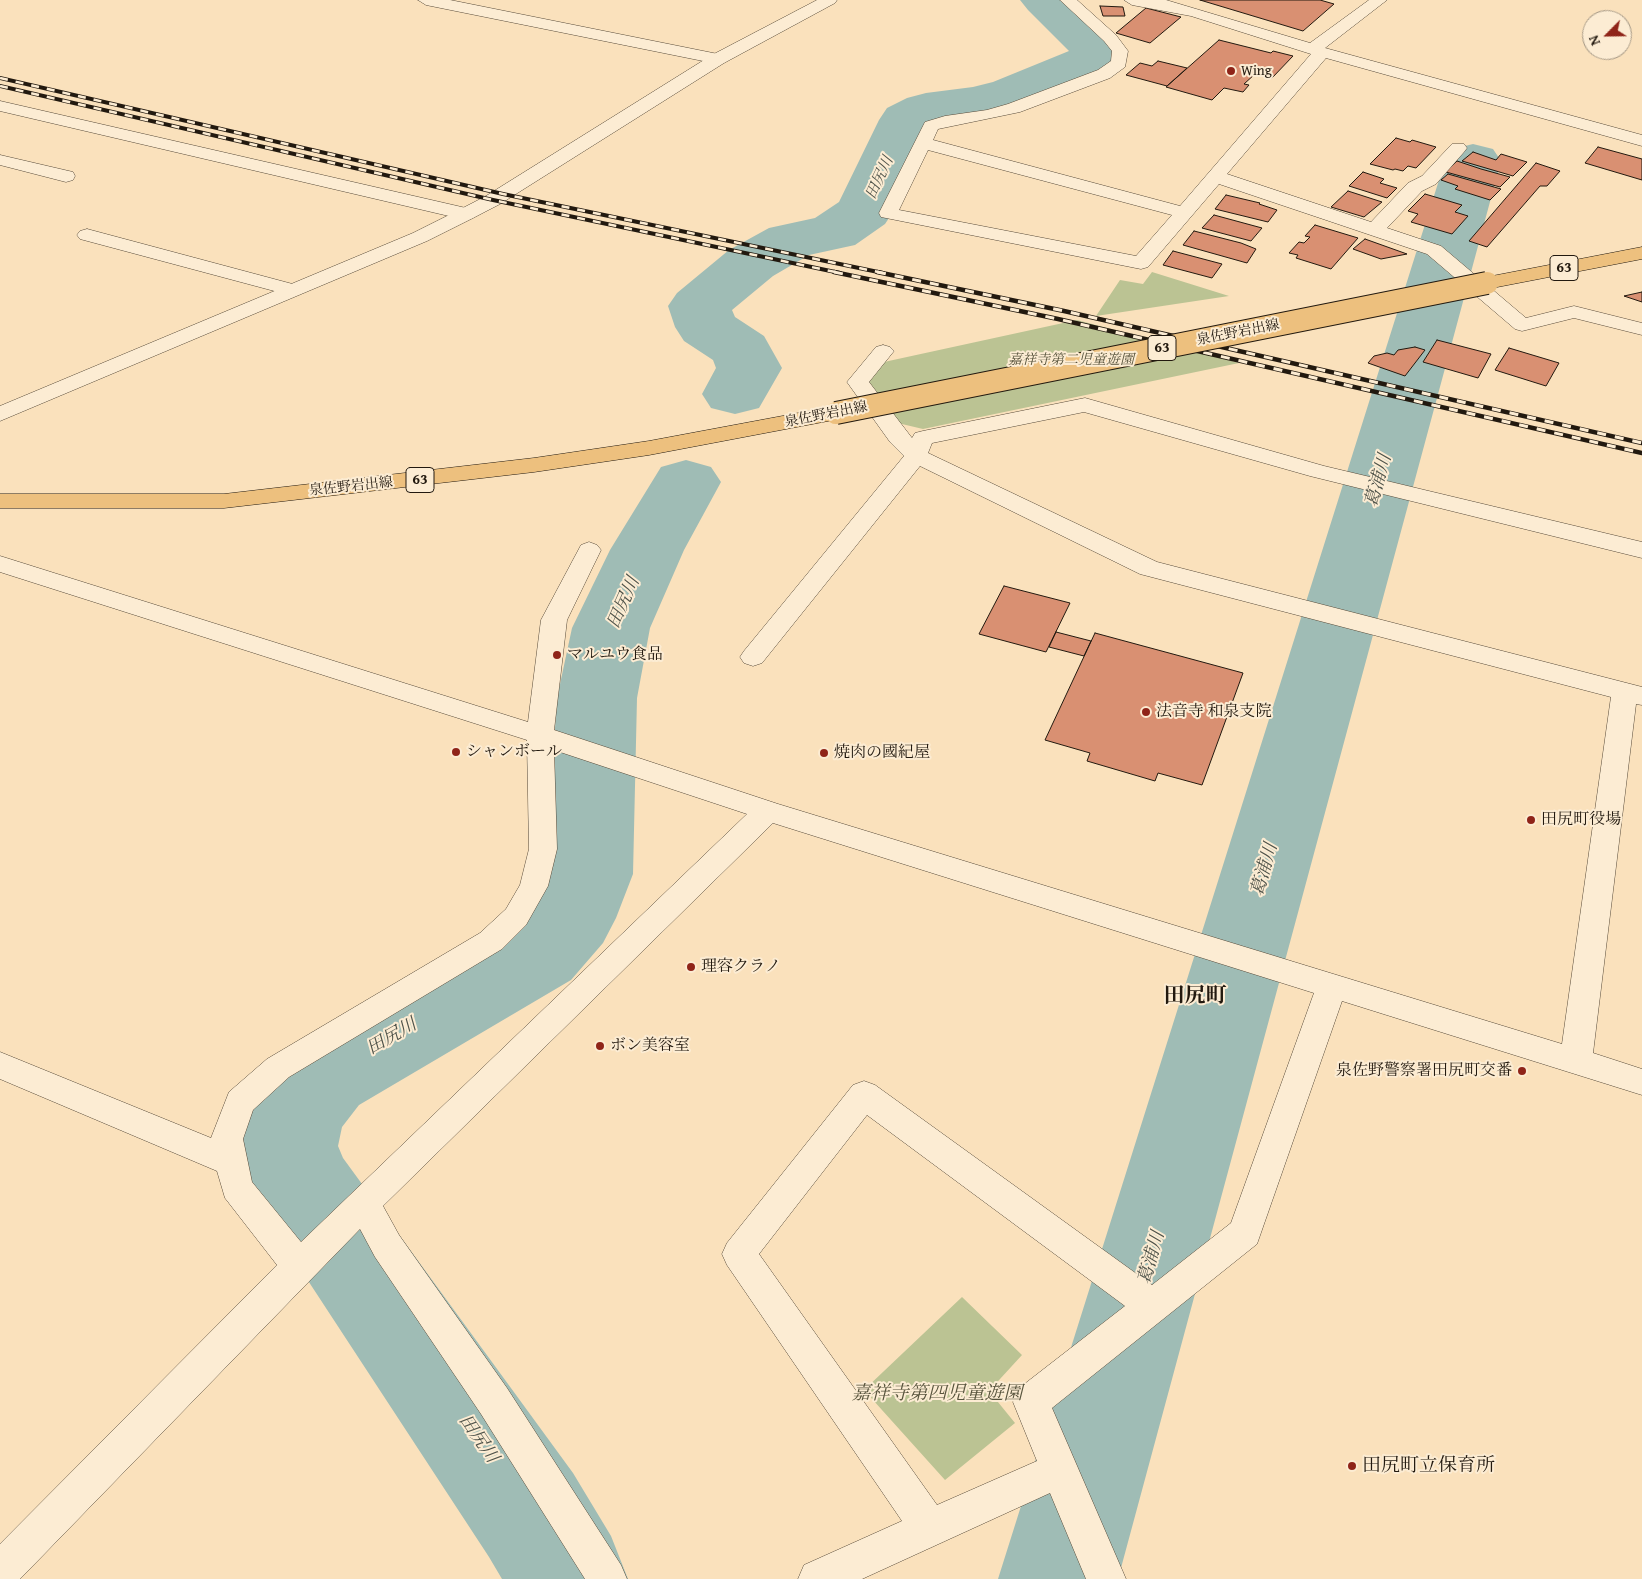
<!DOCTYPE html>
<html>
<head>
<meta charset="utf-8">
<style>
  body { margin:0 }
  #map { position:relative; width:1642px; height:1579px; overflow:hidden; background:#fae1bc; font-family:"Gentium Book Plus",serif }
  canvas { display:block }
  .north { position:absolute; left:1582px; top:10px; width:50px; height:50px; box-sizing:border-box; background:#fcecd3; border:1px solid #a59885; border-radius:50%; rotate:247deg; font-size:14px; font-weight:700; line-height:20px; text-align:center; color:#22190f }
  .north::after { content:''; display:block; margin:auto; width:18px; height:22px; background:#8f2418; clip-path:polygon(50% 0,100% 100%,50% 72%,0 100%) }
</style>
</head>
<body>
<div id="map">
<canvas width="1642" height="1579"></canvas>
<div class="north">N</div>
</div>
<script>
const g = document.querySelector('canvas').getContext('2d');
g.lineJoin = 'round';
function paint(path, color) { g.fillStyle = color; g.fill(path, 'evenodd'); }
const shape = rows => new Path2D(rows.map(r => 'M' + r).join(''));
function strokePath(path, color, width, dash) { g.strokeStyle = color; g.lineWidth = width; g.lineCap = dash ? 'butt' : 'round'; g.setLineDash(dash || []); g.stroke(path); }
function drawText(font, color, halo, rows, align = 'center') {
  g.font = font + ' "Gentium Book Plus","Noto Serif JP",serif'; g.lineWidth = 4; g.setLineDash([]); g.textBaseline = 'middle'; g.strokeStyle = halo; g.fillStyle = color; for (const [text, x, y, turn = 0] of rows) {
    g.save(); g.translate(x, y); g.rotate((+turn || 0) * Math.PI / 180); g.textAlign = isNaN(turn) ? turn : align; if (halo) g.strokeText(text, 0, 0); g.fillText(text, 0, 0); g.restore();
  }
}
const green = shape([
  [1152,272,1229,296,1096,316,1120,280,1143,284],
  [1077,320,1239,363,923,429,885,420,861,384,884,362],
  [962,1297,1022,1355,989,1391,1015,1423,945,1480,864,1390]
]);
const river = shape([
  [1020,0,1074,0,1115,37,1123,48,1106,73,1031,104,977,119,939,124,929,129,893,212,885,224,855,245,809,255,773,276,732,310,735,317,764,336,782,368,759,408,735,414,711,408,702,394,716,368,713,360,684,341,675,327,668,306,677,293,729,250,769,228,815,218,839,202,879,120,887,108,907,98,926,93,973,87,993,82,1069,51,1028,10,1020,0],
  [1473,144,1493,149,1501,161,1118,1579,998,1579,1445,161,1453,149,1473,144],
  [686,460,711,467,721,482,684,550,650,628,637,698,633,874,616,918,603,943,571,980,359,1105,342,1127,338,1146,343,1158,573,1473,611,1536,628,1579,502,1579,489,1557,267,1218,236,1146,246,1111,261,1081,289,1047,505,928,534,898,545,874,557,698,572,628,610,550,661,467,686,460]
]);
const building = shape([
  [1200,0,1320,0,1334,4,1303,31,1200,0],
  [1100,6,1123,7,1125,16,1103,16,1100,6],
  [1146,8,1181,17,1150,43,1116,33,1146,8],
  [1219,40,1271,53,1273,51,1293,56,1272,78,1255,74,1244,84,1249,85,1243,92,1224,88,1212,100,1166,87,1219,40],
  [1158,61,1187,68,1167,86,1126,75,1140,63,1152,66,1158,61],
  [1396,138,1410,142,1412,140,1436,147,1416,168,1408,166,1403,171,1395,169,1393,170,1370,164,1396,138],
  [1598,147,1642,159,1642,180,1585,163,1598,147],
  [1473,152,1496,160,1501,154,1527,162,1513,176,1462,161,1473,152],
  [1457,161,1481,169,1510,177,1500,187,1446,172,1457,161],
  [1536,163,1560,171,1547,186,1540,186,1487,247,1469,241,1536,163],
  [1363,172,1384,179,1380,183,1397,188,1387,198,1349,186,1363,172],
  [1448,174,1501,189,1490,200,1455,189,1458,186,1441,180,1448,174],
  [1348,191,1382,202,1364,217,1331,207,1348,191],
  [1425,194,1462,205,1455,212,1468,216,1452,234,1411,222,1418,214,1408,211,1425,194],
  [1226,195,1260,203,1259,204,1277,210,1268,222,1215,209,1226,195],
  [1214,215,1262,228,1251,241,1202,228,1214,215],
  [1315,225,1358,238,1331,269,1296,258,1298,255,1289,253,1299,242,1304,243,1310,237,1305,236,1315,225],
  [1194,231,1241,243,1256,249,1247,263,1183,245,1194,231],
  [1365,239,1407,254,1381,259,1353,249,1365,239],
  [1173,251,1222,264,1212,278,1163,265,1173,251],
  [1642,292,1642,302,1624,296,1642,292],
  [1437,340,1491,354,1478,378,1423,362,1437,340],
  [1415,347,1425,350,1405,376,1368,363,1374,356,1387,353,1394,355,1398,350,1415,347],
  [1509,348,1559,363,1546,386,1495,370,1509,348],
  [1004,586,1070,603,1046,652,979,634,1004,586],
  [1056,632,1091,641,1084,656,1049,647,1056,632],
  [1095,633,1243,673,1202,785,1158,773,1155,781,1087,761,1090,753,1045,740,1095,633]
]);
const minor = shape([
  [418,0,450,0,718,54,724,55,726,59,724,63,718,64,426,5,418,0],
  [1060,0,1077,0,1116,35,1128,51,1125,67,1110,78,1020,112,938,129,933,140,1180,206,1311,54,1191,16,1132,5,1124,0,1166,0,1310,43,1369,0,1387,0,1325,48,1642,135,1642,146,1326,58,1227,174,1371,222,1408,183,1422,176,1452,144,1464,144,1467,148,1464,152,1436,184,1422,191,1387,228,1441,246,1526,318,1574,306,1642,323,1642,335,1574,318,1522,331,1515,329,1427,254,1219,184,1148,267,1141,269,881,217,879,213,925,122,945,116,987,110,1008,104,1098,70,1111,61,1112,51,1104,41,1060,0],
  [928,150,1172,215,1136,256,899,210,928,150],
  [0,101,466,208,473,210,476,214,473,218,466,220,0,111,0,101],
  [0,155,73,172,75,176,73,180,66,182,0,165,0,155],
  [87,229,300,286,303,290,300,294,293,296,80,239,77,235,80,231,87,229],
  [883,345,890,347,894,351,869,382,912,438,915,433,923,431,1085,398,1324,466,1642,542,1642,558,1310,476,1084,412,932,443,928,453,1157,562,1642,687,1642,705,1636,704,1593,1053,1642,1069,1642,1095,1342,1001,1257,1244,1052,1408,1126,1579,1086,1579,1050,1493,862,1579,798,1579,804,1565,902,1521,727,1265,722,1254,727,1243,853,1085,864,1081,875,1085,1152,1285,1231,1223,1314,993,773,823,383,1206,399,1235,507,1388,621,1565,627,1579,585,1579,481,1414,375,1257,360,1229,20,1579,0,1579,0,1544,277,1265,225,1198,217,1171,0,1079,0,1052,211,1138,229,1092,267,1059,480,933,506,909,520,885,529,849,527,740,0,572,0,556,528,722,541,620,581,545,589,542,597,545,601,550,567,620,554,730,778,804,1562,1044,1611,697,1140,574,920,466,762,663,753,666,744,663,740,657,744,651,904,456,890,442,847,382,876,347,883,345],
  [554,750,747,814,301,1242,252,1182,243,1139,253,1110,289,1077,502,949,526,925,548,886,557,849,554,750],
  [867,1115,1125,1306,1018,1389,1013,1402,1037,1461,937,1505,759,1254,867,1115]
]);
const tertiary = shape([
  [817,0,837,0,835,3,724,63,500,204,473,218,427,241,0,421,0,406,413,233,459,210,486,196,712,55,817,0]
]);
const primary = shape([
  [1642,247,1642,259,1487,289,1480,287,1477,283,1480,279,1487,277,1642,247],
  [836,406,844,408,847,413,844,418,649,455,534,472,224,508,0,508,0,494,224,494,534,458,649,441,836,406]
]);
const railFar1 = shape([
  [0,78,503,194,883,273],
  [0,86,493,200,840,273]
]);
const rail = shape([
  [834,272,1058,319,1642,453],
  [877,272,1064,311,1642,443]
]);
const primaryBridge = shape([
  [836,413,1487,283]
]);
const markers = [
  [1231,71,5,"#8f2418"],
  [557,655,5,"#8f2418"],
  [1146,712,5,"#8f2418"],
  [456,752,5,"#8f2418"],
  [824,753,5,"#8f2418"],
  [1531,820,5,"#8f2418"],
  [691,967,5,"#8f2418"],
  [600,1046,5,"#8f2418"],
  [1522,1071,5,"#8f2418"],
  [1352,1466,5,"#8f2418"]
];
const farPoinames = [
  ["Wing",1241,71]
];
const farStreetnames = [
  ["泉佐野岩出線",1238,333,-11],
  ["泉佐野岩出線",826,415,-11],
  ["泉佐野岩出線",351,487,-6]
];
const farParknames = [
  ["嘉祥寺第二児童遊園",1071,360]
];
const farWaternames = [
  ["田尻川",880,178,-65]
];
const shields = [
  [1564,268,28],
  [1162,348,28],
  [420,480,28]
];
const shieldNames = [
  ["63",1564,268],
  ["63",1162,348],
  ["63",420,480]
];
const poiNames = [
  ["マルユウ食品",567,655],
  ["法音寺 和泉支院",1156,712],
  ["シャンボール",466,752],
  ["焼肉の國紀屋",834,753],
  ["田尻町役場",1541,820],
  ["理容クラノ",701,967],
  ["ボン美容室",610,1046],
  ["泉佐野警察署田尻町交番",1512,1071,"right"]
];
const waterNames = [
  ["葛浦川",1379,481,-74],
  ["田尻川",624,603,-66],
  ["葛浦川",1265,870,-74],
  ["田尻川",392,1037,-30],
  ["葛浦川",1152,1258,-74],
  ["田尻川",478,1439,55]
];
const nearParknames = [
  ["嘉祥寺第四児童遊園",937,1394]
];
const nearPoinames = [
  ["田尻町立保育所",1362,1466]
];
const districtNames = [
  ["田尻町",1195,997]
];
paint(green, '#bbc393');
paint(river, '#9fbcb5');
paint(building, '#d99072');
strokePath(building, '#22190f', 1);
strokePath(minor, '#584b3a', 1);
strokePath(tertiary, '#584b3a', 1);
strokePath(primary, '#22190f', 1);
paint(minor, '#fcecd3');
paint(tertiary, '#fcecd3');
paint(primary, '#edc07e');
strokePath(railFar1, '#22190f', 4);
strokePath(rail, '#22190f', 4.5);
strokePath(railFar1, '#fcecd3', 2.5, [8]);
strokePath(rail, '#fcecd3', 3, [9]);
strokePath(primaryBridge, '#22190f', 24, []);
strokePath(primaryBridge, '#edc07e', 22);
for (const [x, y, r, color] of markers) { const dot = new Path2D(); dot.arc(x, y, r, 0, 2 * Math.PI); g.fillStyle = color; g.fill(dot); strokePath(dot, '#fcecd3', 2); }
drawText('14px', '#22190f', '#fcecd3', farPoinames, 'left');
drawText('14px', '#22190f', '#fcecd3', farStreetnames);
drawText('italic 14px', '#58543d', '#fcecd3', farParknames);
drawText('italic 15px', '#4e5249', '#fcecd3', farWaternames);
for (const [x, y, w] of shields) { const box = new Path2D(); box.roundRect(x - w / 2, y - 12.5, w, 25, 4); g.fillStyle = '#fcecd3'; g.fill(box); strokePath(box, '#22190f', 1); }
drawText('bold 15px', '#22190f', null, shieldNames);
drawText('16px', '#22190f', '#fcecd3', poiNames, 'left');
drawText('italic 18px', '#4e5249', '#fcecd3', waterNames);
drawText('italic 19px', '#58543d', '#fcecd3', nearParknames);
drawText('19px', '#22190f', '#fcecd3', nearPoinames, 'left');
drawText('bold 21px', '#22190f', '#fcecd3', districtNames);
</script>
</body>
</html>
